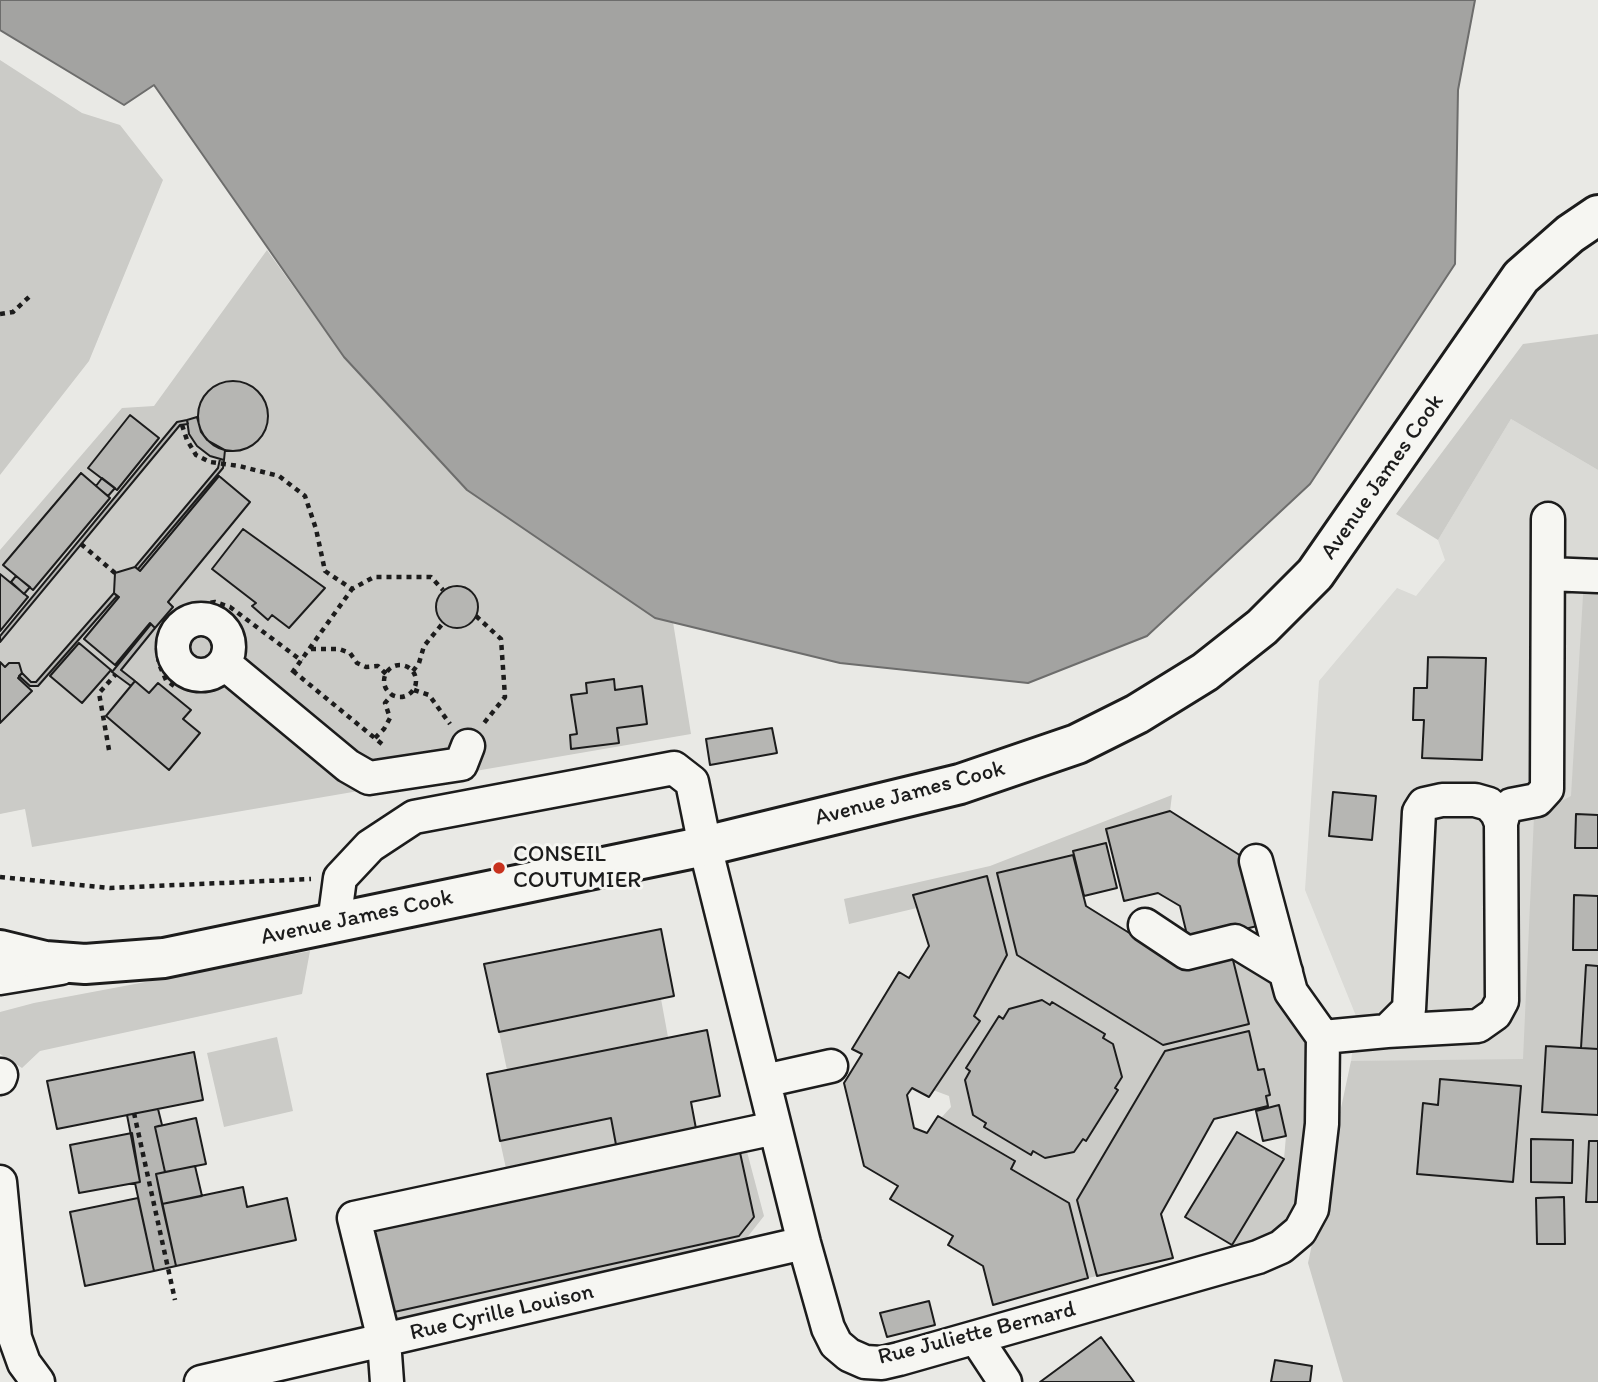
<!DOCTYPE html>
<html>
<head>
<meta charset="utf-8">
<style>
  body { margin:0 }
  canvas { display:block; background:#e9e9e5 }
</style>
</head>
<body>
<canvas width="1598" height="1382"></canvas>
<script>
const g = document.querySelector('canvas').getContext('2d');
g.lineJoin = 'round';
function paint(path, color) { g.fillStyle = color; g.fill(path, 'evenodd'); }
const shape = rows => new Path2D(rows.map(r => 'M' + r).join(''));
function strokePath(path, color, width, dash) { g.strokeStyle = color; g.lineWidth = width; g.lineCap = dash ? 'butt' : 'round'; g.setLineDash(dash || []); g.stroke(path); }
function drawText(font, color, halo, rows, align = 'center') {
  g.font = font + ' Itim,sans-serif'; g.lineWidth = 6; g.setLineDash([]); g.textBaseline = 'middle'; g.strokeStyle = halo; g.fillStyle = color; for (const [text, x, y, turn = 0] of rows) {
    g.save(); g.translate(x, y); g.rotate((+turn || 0) * Math.PI / 180); g.textAlign = isNaN(turn) ? turn : align; if (halo) g.strokeText(text, 0, 0); g.fillText(text, 0, 0); g.restore();
  }
}
const built = shape([
  [1511,419,1598,470,1598,1287,1329,1265,1356,1016,1305,890,1319,681,1397,588,1416,596,1445,560,1438,540]
]);
const green = shape([
  [0,60,82,113,120,125,163,180,89,361,0,475],
  [267,250,344,357,467,490,655,618,673,622,691,734,32,847,25,809,0,814,0,550,122,408,154,406],
  [1598,334,1598,470,1511,419,1438,540,1396,514,1523,344],
  [1598,577,1598,1382,1343,1382,1308,1263,1351,1061,1523,1059,1534,816,1571,796,1584,579],
  [1172,795,1170,811,1106,829,1109,843,1074,851,1073,855,997,873,1017,955,1163,1045,1248,1024,1230,948,1285,989,1307,1025,1309,1140,1294,1212,1254,1249,1232,1245,1284,1159,1286,1136,1279,1106,1268,1108,1266,1096,1270,1094,1264,1069,1258,1070,1249,1032,1077,1200,1097,1276,1088,1278,1069,1203,1011,1169,1015,1160,941,1118,951,1107,949,1096,933,1090,980,1021,974,1016,1007,955,987,877,914,895,917,908,849,924,844,899,990,866],
  [310,951,302,994,40,1051,22,1068,0,1054,0,1012,34,1003],
  [661,999,668,1037,507,1070,499,1032],
  [277,1037,293,1111,224,1127,207,1053],
  [611,1118,617,1150,507,1173,500,1141],
  [739,1148,746,1148,764,1216,742,1244,388,1325,385,1314,739,1236,754,1216]
]);
const water = shape([
  [0,0,1475,0,1458,90,1455,264,1310,484,1147,636,1028,683,840,663,655,618,467,490,344,357,154,85,124,105,0,30,0,0]
]);
const building = shape([
  '198 416a35 35 0 1 1 70 0a35 35 0 1 1-70 0Z',
  [130,415,159,438,117,490,88,468,130,415],
  [197,417,201,432,207,440,225,450,224,460,210,456,197,446,189,434,187,420,197,417],
  [187,420,188,424,180,425,0,642,0,636,177,422,187,420],
  [220,459,224,460,223,468,138,569,135,567,218,468,220,459],
  [81,473,110,498,33,590,3,565,81,473],
  [219,476,250,502,168,602,173,607,155,628,150,623,115,665,84,639,119,597,114,593,115,573,135,567,140,571,219,476],
  [102,478,115,488,108,496,96,486,102,478],
  [243,529,325,588,289,628,272,615,268,620,252,606,256,603,212,569,243,529],
  [0,574,28,597,0,631,0,574],
  [16,576,30,587,24,594,11,582,16,576],
  '436 607a21 21 0 1 1 42 0a21 21 0 1 1-42 0Z',
  [114,593,117,596,38,686,30,686,19,676,22,673,31,682,36,682,114,593],
  [151,624,155,628,121,670,135,681,131,686,112,672,151,624],
  [79,643,111,670,82,703,50,676,79,643],
  [1428,657,1486,658,1482,760,1422,758,1424,720,1413,720,1414,688,1427,688,1428,657],
  [0,662,5,667,9,663,19,663,22,673,18,678,32,691,0,723,0,662],
  [614,679,615,690,642,686,647,724,617,728,619,743,571,749,570,735,577,734,571,695,587,693,586,683,614,679],
  [135,681,149,693,158,683,191,710,183,719,200,733,169,770,106,716,135,681],
  [772,728,777,753,710,765,706,739,772,728],
  [1333,792,1376,796,1372,840,1329,836,1333,792],
  [1170,811,1249,861,1265,924,1189,943,1180,906,1158,893,1124,901,1106,829,1170,811],
  [1576,814,1598,815,1598,848,1575,848,1576,814],
  [1106,843,1117,888,1084,896,1073,851,1106,843],
  [1073,855,1086,906,1176,962,1230,948,1249,1024,1163,1045,1017,955,997,873,1073,855],
  [987,876,1007,955,974,1016,980,1021,929,1097,912,1088,907,1095,914,1128,927,1133,938,1116,1015,1161,1011,1169,1069,1203,1088,1278,993,1305,983,1266,948,1245,953,1236,890,1199,898,1186,864,1166,844,1083,862,1054,852,1049,899,972,909,978,929,946,913,895,987,876],
  [1574,895,1598,896,1598,950,1573,950,1574,895],
  [661,929,674,996,499,1032,484,964,661,929],
  [1586,965,1598,966,1598,1049,1581,1048,1586,965],
  [1042,1000,1050,1005,1052,1002,1105,1034,1103,1038,1113,1044,1122,1077,1115,1088,1118,1090,1086,1141,1083,1139,1074,1152,1045,1158,1033,1151,1031,1155,984,1127,986,1123,973,1115,965,1080,970,1071,966,1068,999,1016,1003,1019,1009,1009,1042,1000],
  [707,1030,720,1096,691,1102,697,1134,617,1150,611,1118,500,1141,487,1074,707,1030],
  [1249,1031,1258,1070,1264,1069,1270,1095,1266,1096,1268,1106,1214,1119,1161,1214,1173,1258,1097,1276,1077,1200,1165,1051,1249,1031],
  [1546,1046,1598,1049,1598,1115,1542,1112,1546,1046],
  [194,1052,203,1100,57,1129,47,1081,194,1052],
  [1440,1079,1521,1086,1513,1182,1417,1174,1423,1103,1438,1105,1440,1079],
  [1279,1105,1286,1136,1263,1141,1256,1111,1279,1105],
  [158,1109,162,1125,155,1127,165,1172,156,1174,176,1266,154,1271,135,1183,140,1182,127,1115,158,1109],
  [196,1118,206,1164,165,1172,155,1127,196,1118],
  [1237,1132,1284,1159,1232,1245,1185,1217,1237,1132],
  [132,1133,140,1182,79,1193,70,1145,132,1133],
  [1531,1139,1573,1140,1572,1183,1531,1182,1531,1139],
  [1589,1141,1598,1141,1598,1202,1586,1202,1589,1141],
  [739,1148,754,1217,739,1236,385,1314,367,1230,739,1148],
  [195,1166,202,1196,162,1204,156,1174,195,1166],
  [243,1187,247,1207,287,1198,296,1240,176,1266,162,1204,243,1187],
  [1564,1197,1565,1244,1537,1244,1536,1198,1564,1197],
  [138,1198,154,1271,85,1286,70,1212,138,1198],
  [929,1301,935,1325,887,1337,880,1313,929,1301],
  [1101,1337,1134,1382,1040,1382,1101,1337],
  [1275,1360,1312,1366,1310,1382,1271,1382,1275,1360]
]);
const path = shape([
  [0,314,13,312,30,296],
  [182,425,187,440,196,455,210,462,239,466,279,476,305,496,316,529,325,571,352,589,374,577,431,577,443,590],
  [81,544,115,573],
  [476,616,501,639,505,697,484,723],
  [163,618,178,630],
  [311,649,339,649,350,653,357,663,366,667,378,666,386,674],
  '384 681a16 16 0 1 1 32 0a16 16 0 1 1-32 0Z',
  [293,671,382,744],
  [413,671,419,663,424,646,443,623],
  [292,673,352,589],
  [174,686,166,680,159,664,157,649,160,636,172,618,183,609,202,604,215,602,230,607,302,661],
  [414,690,429,695,450,724],
  [375,738,384,729,390,718,385,703,392,695],
  [109,750,99,693,116,674],
  [0,877,110,888,311,879],
  [134,1113,175,1300]
]);
const minor = shape([
  [1548,574,1598,576],
  '173 647a28 28 0 1 1 56 0a28 28 0 1 1-56 0Z',
  [225,664,348,766,369,778,461,764,468,746],
  [1256,861,1291,992,1323,1037],
  [334,923,340,878,370,846,414,817,674,768,692,782,705,846,804,1243,828,1328,836,1344,849,1355,865,1362,882,1363,899,1359,1258,1257,1281,1247,1300,1231,1312,1209,1322,1124,1323,1037],
  [1145,925,1187,953,1235,941,1286,972],
  [0,978,61,968],
  [1387,1031,1409,1009,1419,812,1424,804,1442,800,1475,800,1489,804,1497,813,1501,823],
  [1323,1037,1387,1031,1478,1026,1495,1014,1502,1001,1501,823,1504,812,1511,805,1537,800,1547,789,1548,519],
  [0,1078,1,1075],
  [764,1081,831,1066],
  [0,1182,15,1338,24,1363,38,1382],
  [976,1338,1005,1382],
  [201,1382,804,1243],
  [387,1382,384,1340,354,1218,775,1128]
]);
const major = shape([
  [0,950,45,961,85,964,164,958,705,846,960,784,1077,744,1137,714,1205,672,1262,627,1315,574,1521,277,1570,234,1598,215]
]);
const markers = [
  [499,868,7,"#c8321e"]
];
const streetNames = [
  ["Avenue James Cook",1383,477,-55],
  ["Avenue James Cook",910,794,-15],
  ["Avenue James Cook",357,918,-12],
  ["Rue Cyrille Louison",502,1313,-13],
  ["Rue Juliette Bernard",977,1334,-14]
];
const poiNames = [
  ["CONSEIL",513,855],
  ["COUTUMIER",513,881]
];
paint(built, '#dadad6');
paint(green, '#cbcbc7');
paint(water, '#a3a3a1');
strokePath(water, '#6d6d6c', 2);
paint(building, '#b6b6b3');
strokePath(building, '#1c1c1c', 2);
strokePath(minor, '#1c1c1c', 37);
strokePath(major, '#1c1c1c', 44);
strokePath(path, '#1c1c1c', 4.5, [5, 5]);
strokePath(minor, '#f6f6f2', 32);
strokePath(major, '#f6f6f2', 38);
for (const [x, y, r, color] of markers) { const dot = new Path2D(); dot.arc(x, y, r, 0, 2 * Math.PI); g.fillStyle = color; g.fill(dot); strokePath(dot, '#f6f6f2', 2.5); }
drawText('23px', '#1c1c1c', '#f6f6f2', streetNames);
drawText('23px', '#1c1c1c', '#f6f6f2', poiNames, 'left');
</script>
</body>
</html>
